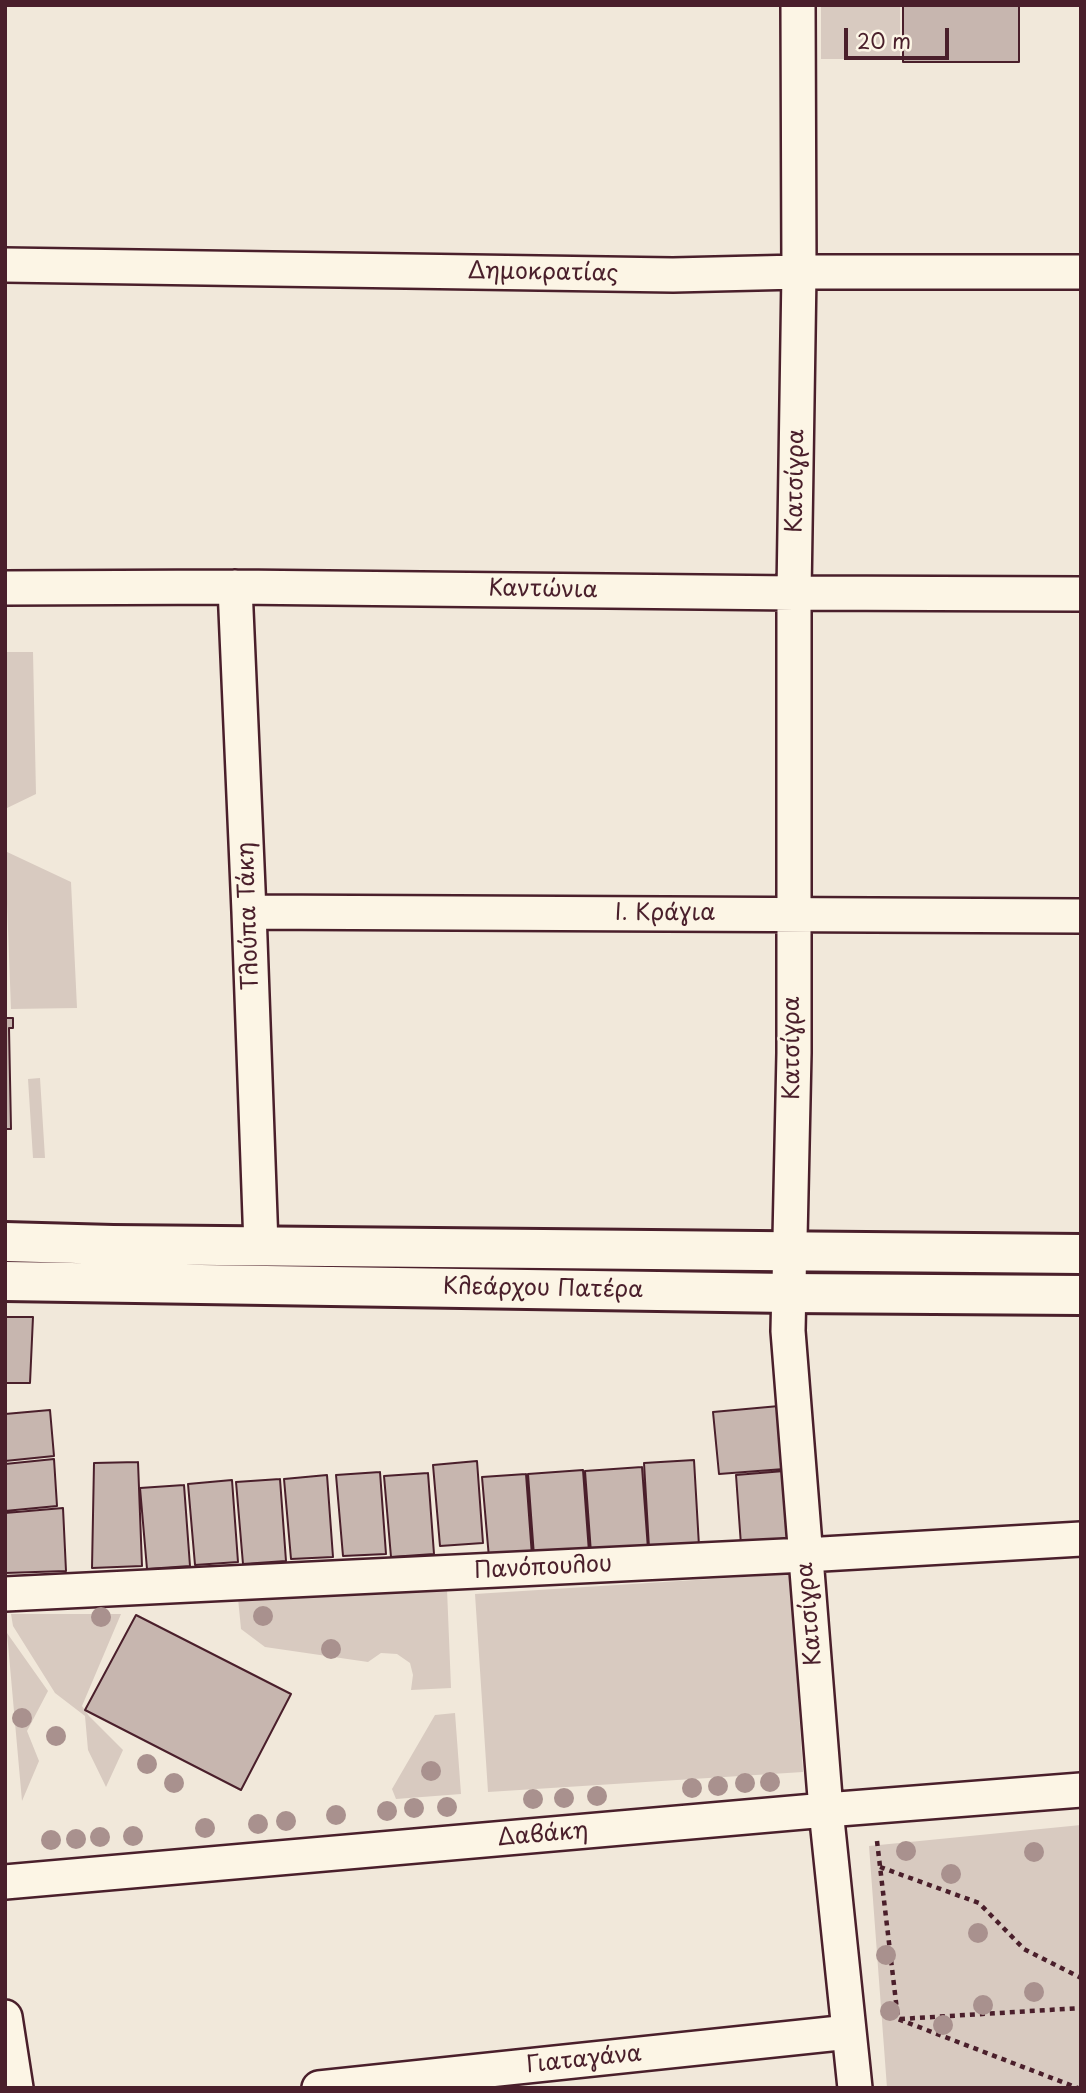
<!DOCTYPE html>
<html>
<head>
<meta charset="utf-8">
<style>
  body { margin:0 }
  #map { position:relative; width:1086px; height:2093px; overflow:hidden; background:#f1e8da; font-family:"Playpen Sans",sans-serif }
  canvas { display:block }
  .frame { position:absolute; inset:0; border:7px solid #4a1f2b; pointer-events:none }
  .scale { position:absolute; left:844px; top:28px; width:105px; height:32px; box-sizing:border-box; border:4px solid #4a1f2b; border-top:0; padding-left:9px; font-size:21px; line-height:24px; white-space:nowrap; color:#4a1f2b; -webkit-text-stroke:5px #fcf5e5; paint-order:stroke }
</style>
</head>
<body>
<div id="map">
<canvas width="1086" height="2093"></canvas>
<div class="frame"></div>
<div class="scale">20 m</div>
</div>
<script>
const g = document.querySelector('canvas').getContext('2d');
g.lineJoin = 'round';
function paint(path, color) { g.fillStyle = color; g.fill(path, 'evenodd'); }
const shape = rows => new Path2D(rows.map(r => 'M' + r).join(''));
function strokePath(path, color, width, dash) { g.strokeStyle = color; g.lineWidth = width; g.lineCap = dash ? 'butt' : 'round'; g.setLineDash(dash || []); g.stroke(path); }
function drawText(font, color, halo, rows, align = 'center') {
  g.font = font + ' "Playpen Sans",sans-serif'; g.lineWidth = 5; g.setLineDash([]); g.textBaseline = 'middle'; g.strokeStyle = halo; g.fillStyle = color; for (const [text, x, y, turn = 0] of rows) {
    g.save(); g.translate(x, y); g.rotate((+turn || 0) * Math.PI / 180); g.textAlign = isNaN(turn) ? turn : align; if (halo) g.strokeText(text, 0, 0); g.fillText(text, 0, 0); g.restore();
  }
}
const green = shape([
  [821,5,900,5,900,59,821,59],
  [5,652,33,652,36,794,5,809],
  [5,851,71,882,77,1008,11,1009],
  [40,1078,45,1158,33,1158,28,1079],
  [790,1574,803,1772,488,1792,475,1594],
  [447,1589,451,1688,411,1690,413,1675,410,1663,397,1654,381,1653,368,1662,265,1647,241,1629,238,1598],
  [11,1614,121,1614,82,1706,89,1716,123,1750,106,1787,88,1750,85,1716,55,1693,13,1626],
  [7,1633,48,1691,27,1731,39,1761,22,1801],
  [455,1713,461,1794,396,1799,392,1789,435,1715],
  [1081,1825,1081,2088,887,2088,869,1846]
]);
const building = shape([
  [903,5,1019,5,1019,62,903,62,903,5],
  [5,1018,13,1018,13,1028,9,1028,11,1129,5,1129,5,1018],
  [5,1317,33,1317,30,1383,5,1383,5,1317],
  [779,1406,784,1469,719,1474,713,1412,779,1406],
  [50,1410,54,1456,5,1461,5,1414,50,1410],
  [54,1459,57,1506,5,1511,5,1464,54,1459],
  [694,1460,699,1546,649,1548,644,1463,694,1460],
  [477,1461,483,1543,440,1546,433,1465,477,1461],
  [138,1462,142,1566,92,1568,94,1463,138,1462],
  [642,1467,648,1549,591,1553,585,1471,642,1467],
  [583,1470,589,1552,534,1556,528,1474,583,1470],
  [784,1471,789,1542,741,1545,736,1475,784,1471],
  [380,1472,386,1554,343,1556,336,1475,380,1472],
  [428,1473,434,1554,391,1557,384,1476,428,1473],
  [526,1474,532,1556,489,1558,482,1477,526,1474],
  [327,1475,333,1557,291,1559,284,1479,327,1475],
  [280,1479,286,1561,243,1564,236,1482,280,1479],
  [232,1480,238,1562,195,1565,188,1484,232,1480],
  [184,1485,190,1566,147,1569,140,1488,184,1485],
  [63,1508,66,1571,5,1573,5,1513,63,1508],
  [136,1615,291,1694,241,1790,85,1710,136,1615]
]);
const path = shape([
  [877,1841,898,2019,1078,2088],
  [880,1867,979,1903,1024,1949,1081,1978],
  [900,2019,1081,2008]
]);
const street = shape([
  [798,5,799,272,794,593,794,1053,788,1331,826,1810,855,2088],
  [5,265,673,275,799,272,1081,272],
  [235,587,249,912,261,1245],
  [5,588,235,587,794,593,1081,594],
  [249,912,1081,916],
  [5,1594,805,1555,1081,1539],
  [5,1882,826,1810,1081,1790],
  [5,2017,16,2088],
  [319,2088,849,2032]
]);
const secondary = shape([
  [5,1242,113,1245,1081,1254],
  [5,1281,788,1293,1081,1295]
]);
const trees = [
  [263,1616],
  [101,1617],
  [331,1649],
  [22,1718],
  [56,1736],
  [147,1764],
  [431,1771],
  [770,1782],
  [174,1783],
  [745,1783],
  [718,1786],
  [692,1788],
  [597,1796],
  [564,1798],
  [533,1799],
  [447,1807],
  [414,1808],
  [387,1811],
  [336,1815],
  [286,1821],
  [258,1824],
  [205,1828],
  [133,1836],
  [100,1837],
  [76,1839],
  [51,1840],
  [906,1851],
  [1034,1852],
  [951,1874],
  [978,1933],
  [886,1955],
  [1034,1992],
  [983,2005],
  [890,2011],
  [943,2025]
];
const streetNames = [
  ["Δημοκρατίας",543,273,1],
  ["Κατσίγρα",796,481,-89],
  ["Καντώνια",543,590,1],
  ["Ι. Κράγια",665,914],
  ["Τλούπα Τάκη",249,916,-92],
  ["Κατσίγρα",793,1048,-90],
  ["Κλεάρχου Πατέρα",543,1289,1],
  ["Πανόπουλου",543,1568,-3],
  ["Κατσίγρα",810,1614,-95],
  ["Δαβάκη",543,1835,-5],
  ["Γιαταγάνα",584,2060,-6]
];
paint(green, '#d8cac0');
paint(building, '#c7b6af');
strokePath(building, '#4a1f2b', 2);
strokePath(street, '#4a1f2b', 38);
strokePath(secondary, '#4a1f2b', 44);
strokePath(path, '#4a1f2b', 4.5, [5, 5]);
strokePath(street, '#fcf5e5', 33);
strokePath(secondary, '#fcf5e5', 38);
g.fillStyle = '#a9918e';
for (const [x, y] of trees) { g.beginPath(); g.arc(x, y, 10, 0, 2 * Math.PI); g.fill(); }
drawText('23px', '#4a1f2b', '#fcf5e5', streetNames);
</script>
</body>
</html>
